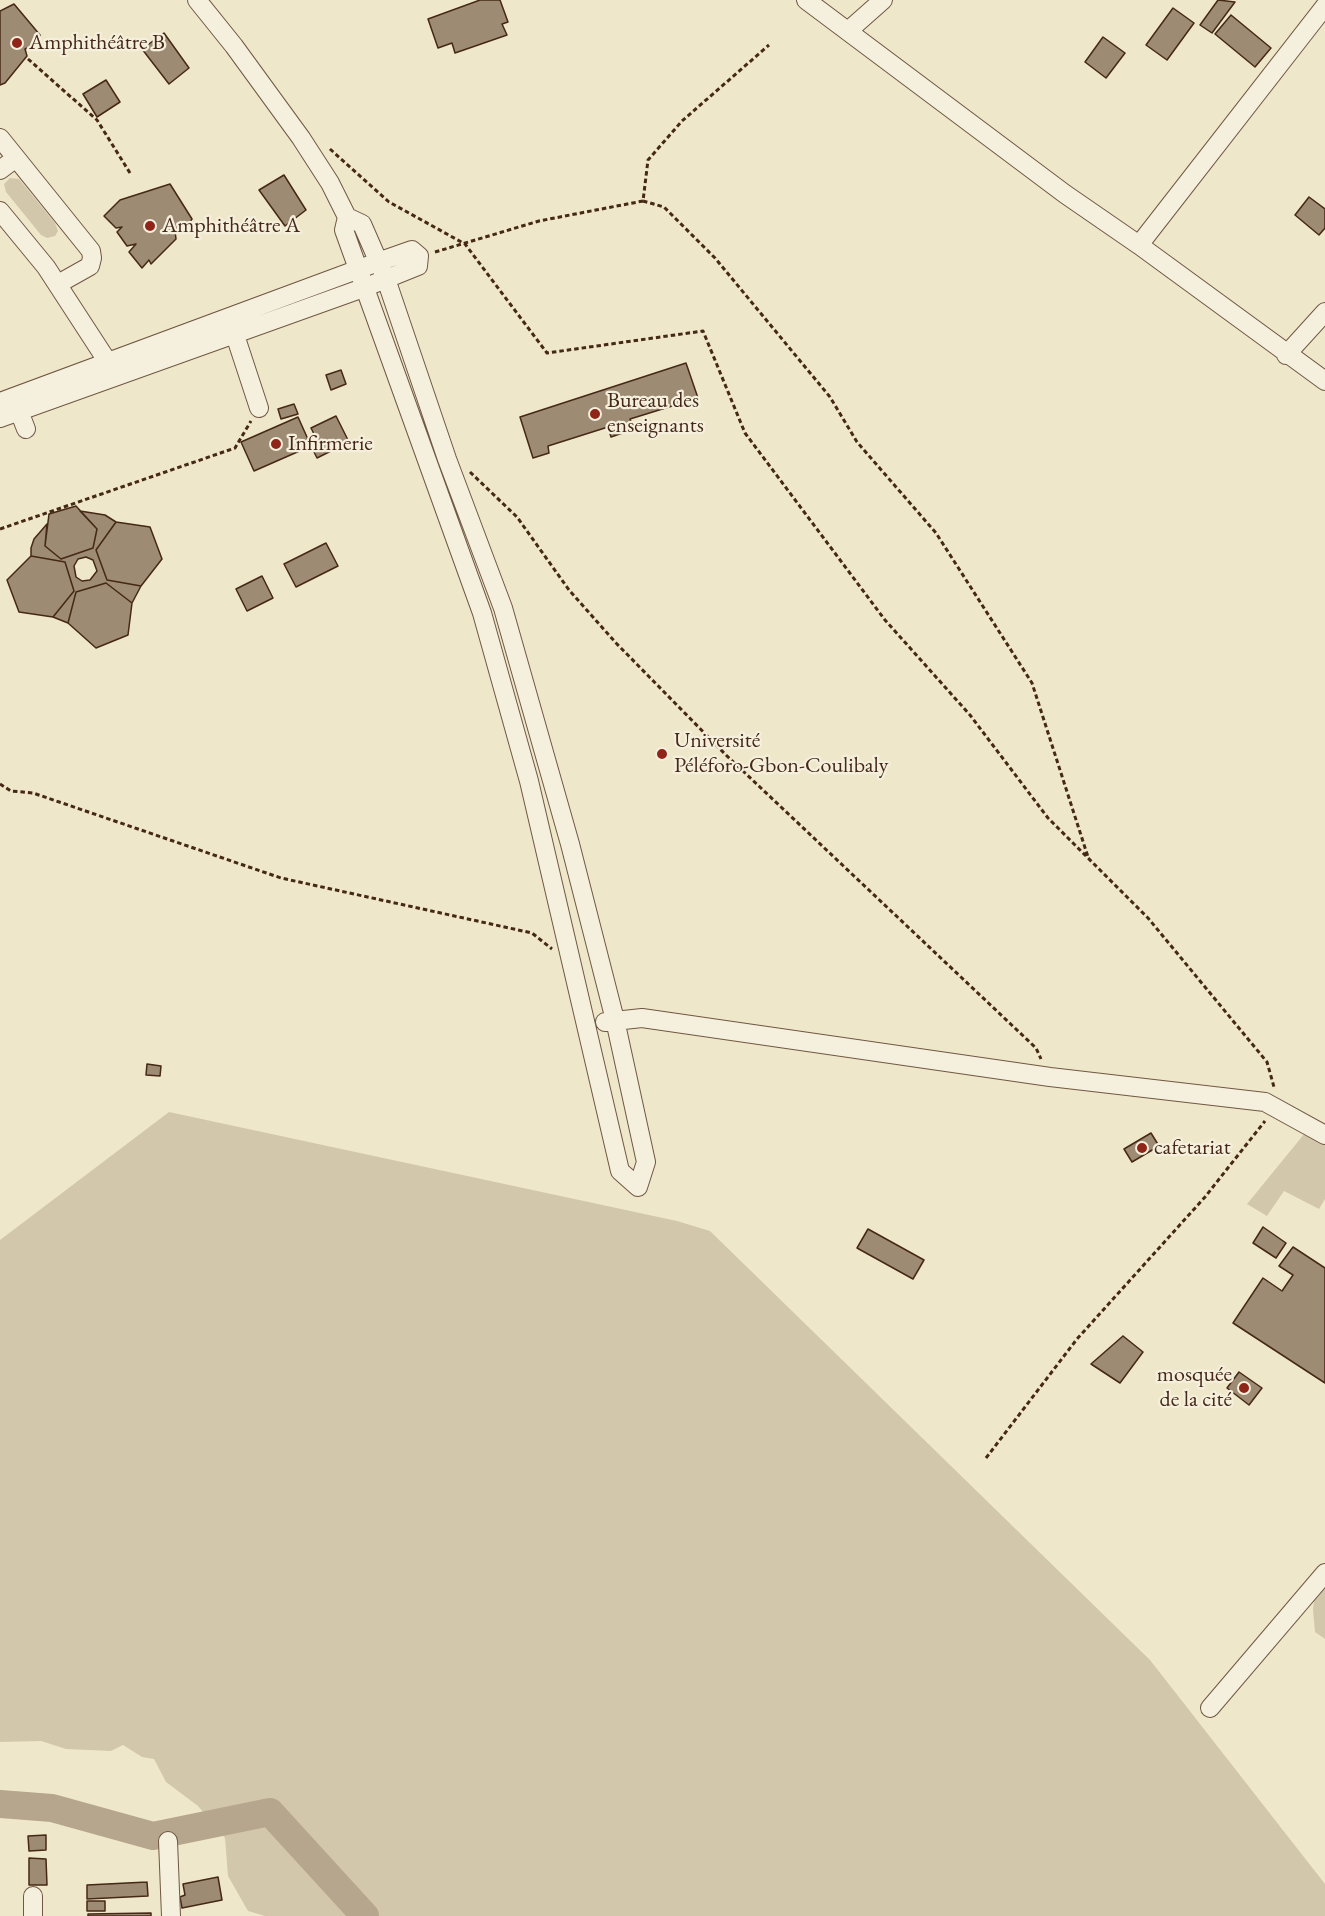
<!DOCTYPE html>
<html>
<head>
<meta charset="utf-8">
<style>
  body { margin:0 }
  canvas { display:block; background:#efe7ca }
</style>
</head>
<body>
<canvas width="1325" height="1916"></canvas>
<script>
const g = document.querySelector('canvas').getContext('2d');
g.lineJoin = 'round';
function paint(path, color) { g.fillStyle = color; g.fill(path, 'evenodd'); }
const shape = rows => new Path2D(rows.map(r => 'M' + r).join(''));
function strokePath(path, color, width, dash) { g.strokeStyle = color; g.lineWidth = width; g.lineCap = dash ? 'butt' : 'round'; g.setLineDash(dash || []); g.stroke(path); }
function drawText(font, color, halo, rows, align = 'center') {
  g.font = font + ' "EB Garamond",serif'; g.lineWidth = 4.5; g.setLineDash([]); g.textBaseline = 'middle'; g.strokeStyle = halo; g.fillStyle = color; for (const [text, x, y, turn = 0] of rows) {
    g.save(); g.translate(x, y); g.rotate((+turn || 0) * Math.PI / 180); g.textAlign = isNaN(turn) ? turn : align; if (halo) g.strokeText(text, 0, 0); g.fillText(text, 0, 0); g.restore();
  }
}
const green = shape([
  [10,178,19,179,55,223,58,231,55,236,47,238,41,235,6,192,4,184],
  [169,1112,677,1221,710,1231,1150,1660,1325,1884,1325,1916,265,1916,248,1911,228,1876,225,1838,198,1806,166,1782,154,1759,142,1757,123,1745,111,1751,66,1749,41,1741,0,1742,0,1240],
  [1305,1133,1325,1144,1325,1199,1319,1209,1284,1191,1267,1216,1247,1204],
  [1325,1579,1325,1639,1315,1632,1313,1610,1315,1591]
]);
const river = shape([
  [0,1804,52,1808,153,1836,270,1812,365,1916]
]);
const building = shape([
  [480,0,500,0,508,22,502,24,507,35,455,53,452,43,438,48,428,19,480,0],
  [1218,0,1235,2,1212,33,1200,25,1218,0],
  [14,4,40,35,34,45,25,49,27,56,5,83,0,85,0,11,14,4],
  [1173,8,1194,23,1167,60,1146,45,1173,8],
  [1231,15,1271,48,1255,67,1215,34,1231,15],
  [164,33,189,68,169,84,142,49,164,33],
  [1103,37,1125,53,1106,78,1085,62,1103,37],
  [106,80,120,102,97,117,83,94,106,80],
  [284,175,306,210,285,226,259,190,284,175],
  [170,184,192,219,186,228,175,231,176,239,151,264,149,260,142,268,129,252,136,244,127,246,117,232,122,227,116,228,104,216,120,200,170,184],
  [1309,197,1325,209,1325,228,1319,235,1295,215,1309,197],
  [686,363,698,398,630,419,634,429,611,437,608,427,548,446,549,453,533,458,520,417,686,363],
  [341,370,346,384,331,390,326,375,341,370],
  [294,404,298,414,281,419,278,409,294,404],
  [336,416,349,442,317,458,311,446,318,442,311,428,336,416],
  [298,417,311,446,254,471,241,442,298,417],
  [76,506,97,529,93,548,61,559,45,546,49,514,76,506],
  [80,511,105,515,116,522,96,550,107,580,141,586,132,603,106,583,76,592,68,623,53,617,74,591,65,562,31,556,31,548,34,539,47,524,45,546,61,559,93,548,97,529,80,511],
  [86,557,93,560,97,571,90,580,82,581,76,577,74,566,78,559,86,557],
  [116,522,150,527,162,559,141,586,107,580,96,550,116,522],
  [326,543,338,566,296,587,284,564,326,543],
  [31,556,65,562,74,591,53,617,19,612,7,580,31,556],
  [262,576,273,598,247,611,236,589,262,576],
  [106,583,132,603,128,635,96,648,68,623,76,592,106,583],
  [147,1064,161,1066,160,1076,146,1075,147,1064],
  [1151,1133,1159,1146,1132,1162,1124,1149,1151,1133],
  [1263,1227,1286,1243,1276,1258,1253,1243,1263,1227],
  [868,1229,924,1260,913,1279,857,1248,868,1229],
  [1293,1247,1325,1268,1325,1383,1233,1323,1263,1278,1282,1291,1293,1275,1279,1266,1293,1247],
  [1123,1336,1143,1352,1120,1383,1091,1364,1123,1336],
  [1239,1372,1262,1388,1249,1405,1227,1388,1239,1372],
  [46,1835,46,1850,29,1851,28,1836,46,1835],
  [29,1858,46,1859,47,1885,29,1885,29,1858],
  [218,1877,222,1900,182,1908,180,1897,185,1895,183,1884,218,1877],
  [147,1882,148,1896,87,1899,87,1885,147,1882],
  [87,1901,105,1901,105,1911,87,1911,87,1901],
  [151,1913,151,1916,88,1916,88,1914,151,1913]
]);
const path = shape([
  [28,59,97,120,130,173],
  [330,149,389,202,465,244,547,353,703,331,745,433,885,620,970,715,1048,818,1148,918,1267,1062,1274,1087],
  [643,201,664,207,715,258,830,397,857,442,936,533,1032,683,1088,857],
  [435,252,539,221,643,201,648,160,682,121,769,45],
  [470,472,517,517,569,590,616,643,726,755,1036,1048,1041,1059],
  [0,529,235,448,251,421],
  [0,784,11,791,33,793,281,878,532,933,552,949],
  [986,1458,1077,1339,1205,1197,1265,1121]
]);
const minor = shape([
  [197,0,234,46,301,138,330,183,347,217,344,230,482,613,529,781,620,1171,638,1187,646,1162,615,1020,570,844,503,608,447,459,386,279,362,224,347,217],
  [806,0,1065,194,1139,245,1325,381],
  [848,31,883,0],
  [0,138,91,251,92,258,90,266,58,284],
  [0,170,16,158],
  [0,211,46,267,113,370],
  [1139,245,1325,6],
  [235,335,259,408],
  [1286,355,1325,312],
  [0,402,378,262,412,250,419,256,418,266,366,287,0,418],
  [19,411,26,429],
  [605,1022,642,1018,1050,1077,1265,1102,1325,1135],
  [1210,1708,1325,1573],
  [168,1841,171,1916],
  [33,1896,33,1916]
]);
const markers = [
  [17,43,6,"#8f2418"],
  [150,226,6,"#8f2418"],
  [595,414,6,"#8f2418"],
  [276,444,6,"#8f2418"],
  [662,754,6,"#8f2418"],
  [1142,1148,6,"#8f2418"],
  [1244,1388,6,"#8f2418"]
];
const poiNames = [
  ["Amphithéâtre B",29,43],
  ["Amphithéâtre A",162,226],
  ["Bureau des",607,401],
  ["enseignants",607,426],
  ["Infirmerie",288,444],
  ["Université",674,741],
  ["Péléforo-Gbon-Coulibaly",674,766],
  ["cafetariat",1154,1148],
  ["mosquée",1232,1375,"right"],
  ["de la cité",1232,1400,"right"]
];
paint(green, '#d2c7ab');
strokePath(river, '#b5a68d', 28);
paint(building, '#9d8b74');
strokePath(building, '#452816', 1.5);
strokePath(minor, '#705843', 20);
strokePath(path, '#452816', 3, [4.5, 3]);
strokePath(minor, '#f5efdd', 18);
for (const [x, y, r, color] of markers) { const dot = new Path2D(); dot.arc(x, y, r, 0, 2 * Math.PI); g.fillStyle = color; g.fill(dot); strokePath(dot, '#f5efdd', 2); }
drawText('22px', '#452816', '#f5efdd', poiNames, 'left');
</script>
</body>
</html>
